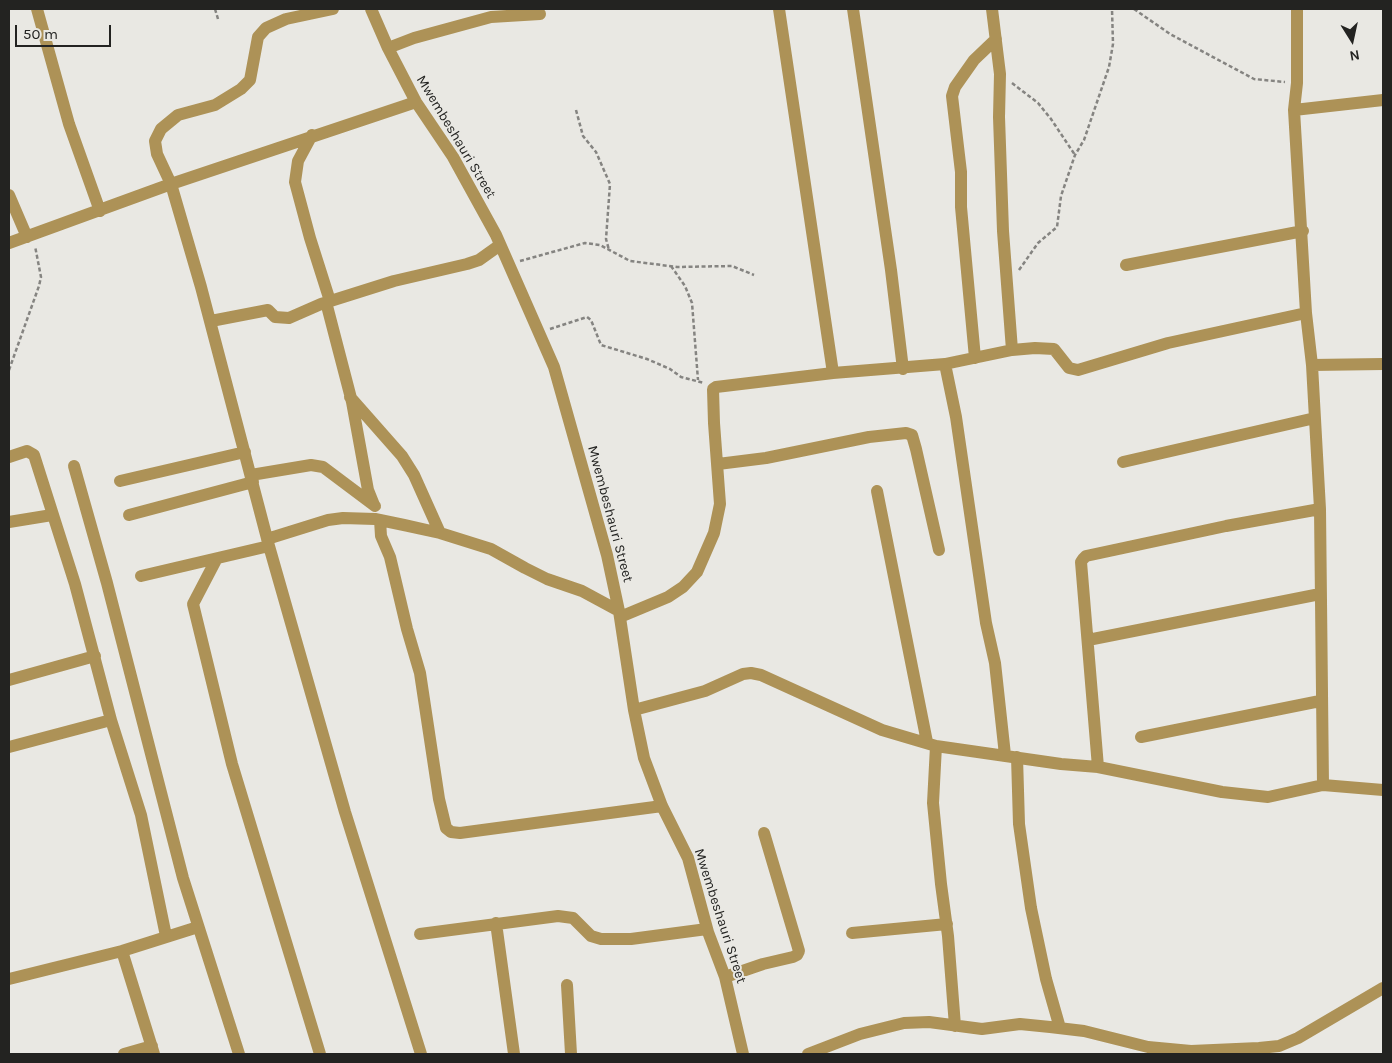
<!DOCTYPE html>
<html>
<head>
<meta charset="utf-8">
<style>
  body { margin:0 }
  #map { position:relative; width:1392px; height:1063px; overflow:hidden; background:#e9e8e3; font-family:Karla,sans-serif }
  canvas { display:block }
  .frame { position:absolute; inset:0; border:10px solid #232321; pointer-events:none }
  .north { position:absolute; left:1327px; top:15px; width:50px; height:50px; -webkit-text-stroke:4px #e9e8e3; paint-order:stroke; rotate:170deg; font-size:14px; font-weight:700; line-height:20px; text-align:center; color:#232321 }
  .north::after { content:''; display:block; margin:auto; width:18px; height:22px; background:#232321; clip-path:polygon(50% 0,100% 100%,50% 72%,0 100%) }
  .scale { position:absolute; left:15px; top:25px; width:96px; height:22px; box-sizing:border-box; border:2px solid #232321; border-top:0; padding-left:6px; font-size:15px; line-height:18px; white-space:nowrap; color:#232321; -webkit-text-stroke:4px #e9e8e3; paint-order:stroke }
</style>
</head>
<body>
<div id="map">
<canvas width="1392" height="1063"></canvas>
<div class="frame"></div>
<div class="north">N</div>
<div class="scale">50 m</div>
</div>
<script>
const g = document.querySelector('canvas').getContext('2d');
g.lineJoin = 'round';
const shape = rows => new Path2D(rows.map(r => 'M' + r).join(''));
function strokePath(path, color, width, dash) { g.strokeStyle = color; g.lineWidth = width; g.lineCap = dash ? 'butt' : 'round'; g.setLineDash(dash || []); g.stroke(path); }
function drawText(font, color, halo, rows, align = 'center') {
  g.font = font + ' Karla,sans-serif'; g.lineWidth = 4; g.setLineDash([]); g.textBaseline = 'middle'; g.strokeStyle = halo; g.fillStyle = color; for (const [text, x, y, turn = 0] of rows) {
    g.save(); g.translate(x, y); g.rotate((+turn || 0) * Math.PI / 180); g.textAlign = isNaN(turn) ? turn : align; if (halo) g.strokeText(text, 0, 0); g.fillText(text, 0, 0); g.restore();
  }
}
const path = shape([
  [215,9,218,19],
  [1134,9,1170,34,1254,79,1285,82],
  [1012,83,1038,103,1051,119,1075,155],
  [576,110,583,136,596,152,610,184,606,239,609,250],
  [520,261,585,243,600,245,630,261,677,267,732,266,754,275],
  [671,266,685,286,692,303,698,380],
  [1019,270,1038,243,1057,227,1061,196,1075,155,1084,140,1109,67,1113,44,1112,9],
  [550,329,587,317,591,320,601,345,647,359,670,369,681,377,704,383],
  [9,370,39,286,41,277,35,246]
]);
const minor = shape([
  [37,9,69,124,100,211],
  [333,9,286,19,266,28,258,37,250,80,241,89,215,105,178,115,161,129,155,141,157,154,171,184,201,287,269,546,345,812,421,1054],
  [371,9,388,48,416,102,453,157,496,235,554,367,607,555,619,611,634,710,644,758,662,806,688,858,708,932,725,977,743,1054],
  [779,9,833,373],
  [853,9,891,270,903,369],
  [992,9,1000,74,999,117,1003,231,1012,350],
  [1297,9,1297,83,1294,110,1306,313,1312,365,1320,509,1323,785],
  [388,48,414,38,491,17,540,14],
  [1294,110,1383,100],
  [312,135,298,161,295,182,310,238,330,301],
  [9,195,27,237],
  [9,243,171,184,416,102],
  [1126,265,1303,231],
  [326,302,352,402,368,490,374,505],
  [211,321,268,310,275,317,289,318,321,304,394,281,467,264,479,260,500,245],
  [975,358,961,207,961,172,952,96,955,87,974,60,996,39],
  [945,364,956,417,986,623,995,663,1005,755],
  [1312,365,1383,364],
  [350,397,402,456,414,475,440,533],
  [9,457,27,451,34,455,75,584,111,720,141,815,166,936],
  [1123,462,1315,418],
  [718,464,766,458,869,437,906,433,912,435,916,449,939,550],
  [74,466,107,583,183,878,239,1054],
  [251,475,311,465,323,467,375,506],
  [120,481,245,452],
  [877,491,927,742],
  [129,515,253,482],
  [380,520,381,536,390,557,407,629,420,673,439,799,446,828,451,832,460,833,662,806],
  [9,522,52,515],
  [267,539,328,520,343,518,375,519,404,525,440,533,491,549,525,568,547,579,582,591,619,611],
  [216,560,193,604,232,764,320,1054],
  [141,576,269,546],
  [620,617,668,597,683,587,697,572,714,533,720,504,714,423,713,389,716,387,833,373,945,364,1012,350,1035,348,1054,349,1069,368,1078,370,1168,343,1306,313],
  [1088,640,1320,594],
  [9,680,95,656],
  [634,710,705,691,743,674,751,673,761,675,882,730,936,746,1061,764,1098,767,1222,792,1268,797,1323,785,1383,790],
  [1141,737,1320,701],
  [936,746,933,803,941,884,948,936,955,1026],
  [9,747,111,720],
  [1017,757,1019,824,1031,908,1046,979,1060,1028],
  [1098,767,1081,562,1083,559,1086,556,1226,526,1320,509],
  [496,923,514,1054],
  [852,933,947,924],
  [420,934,558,916,573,918,591,936,601,939,631,939,707,929],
  [122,951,154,1054],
  [725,977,763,964,793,957,797,955,799,951,764,833],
  [9,979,122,951,198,927],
  [567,985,571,1054],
  [124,1054,152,1046],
  [808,1054,860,1034,904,1023,929,1022,982,1029,1020,1024,1050,1027,1084,1031,1148,1047,1191,1051,1259,1048,1279,1046,1298,1038,1383,988]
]);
const streetNames = [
  ["Mwembeshauri Street",456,137,59],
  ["Mwembeshauri Street",610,514,75],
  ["Mwembeshauri Street",720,916,72]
];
strokePath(path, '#858481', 2.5, [4, 2.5]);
strokePath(minor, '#ad9257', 12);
drawText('14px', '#232321', '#e9e8e3', streetNames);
</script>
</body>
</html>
